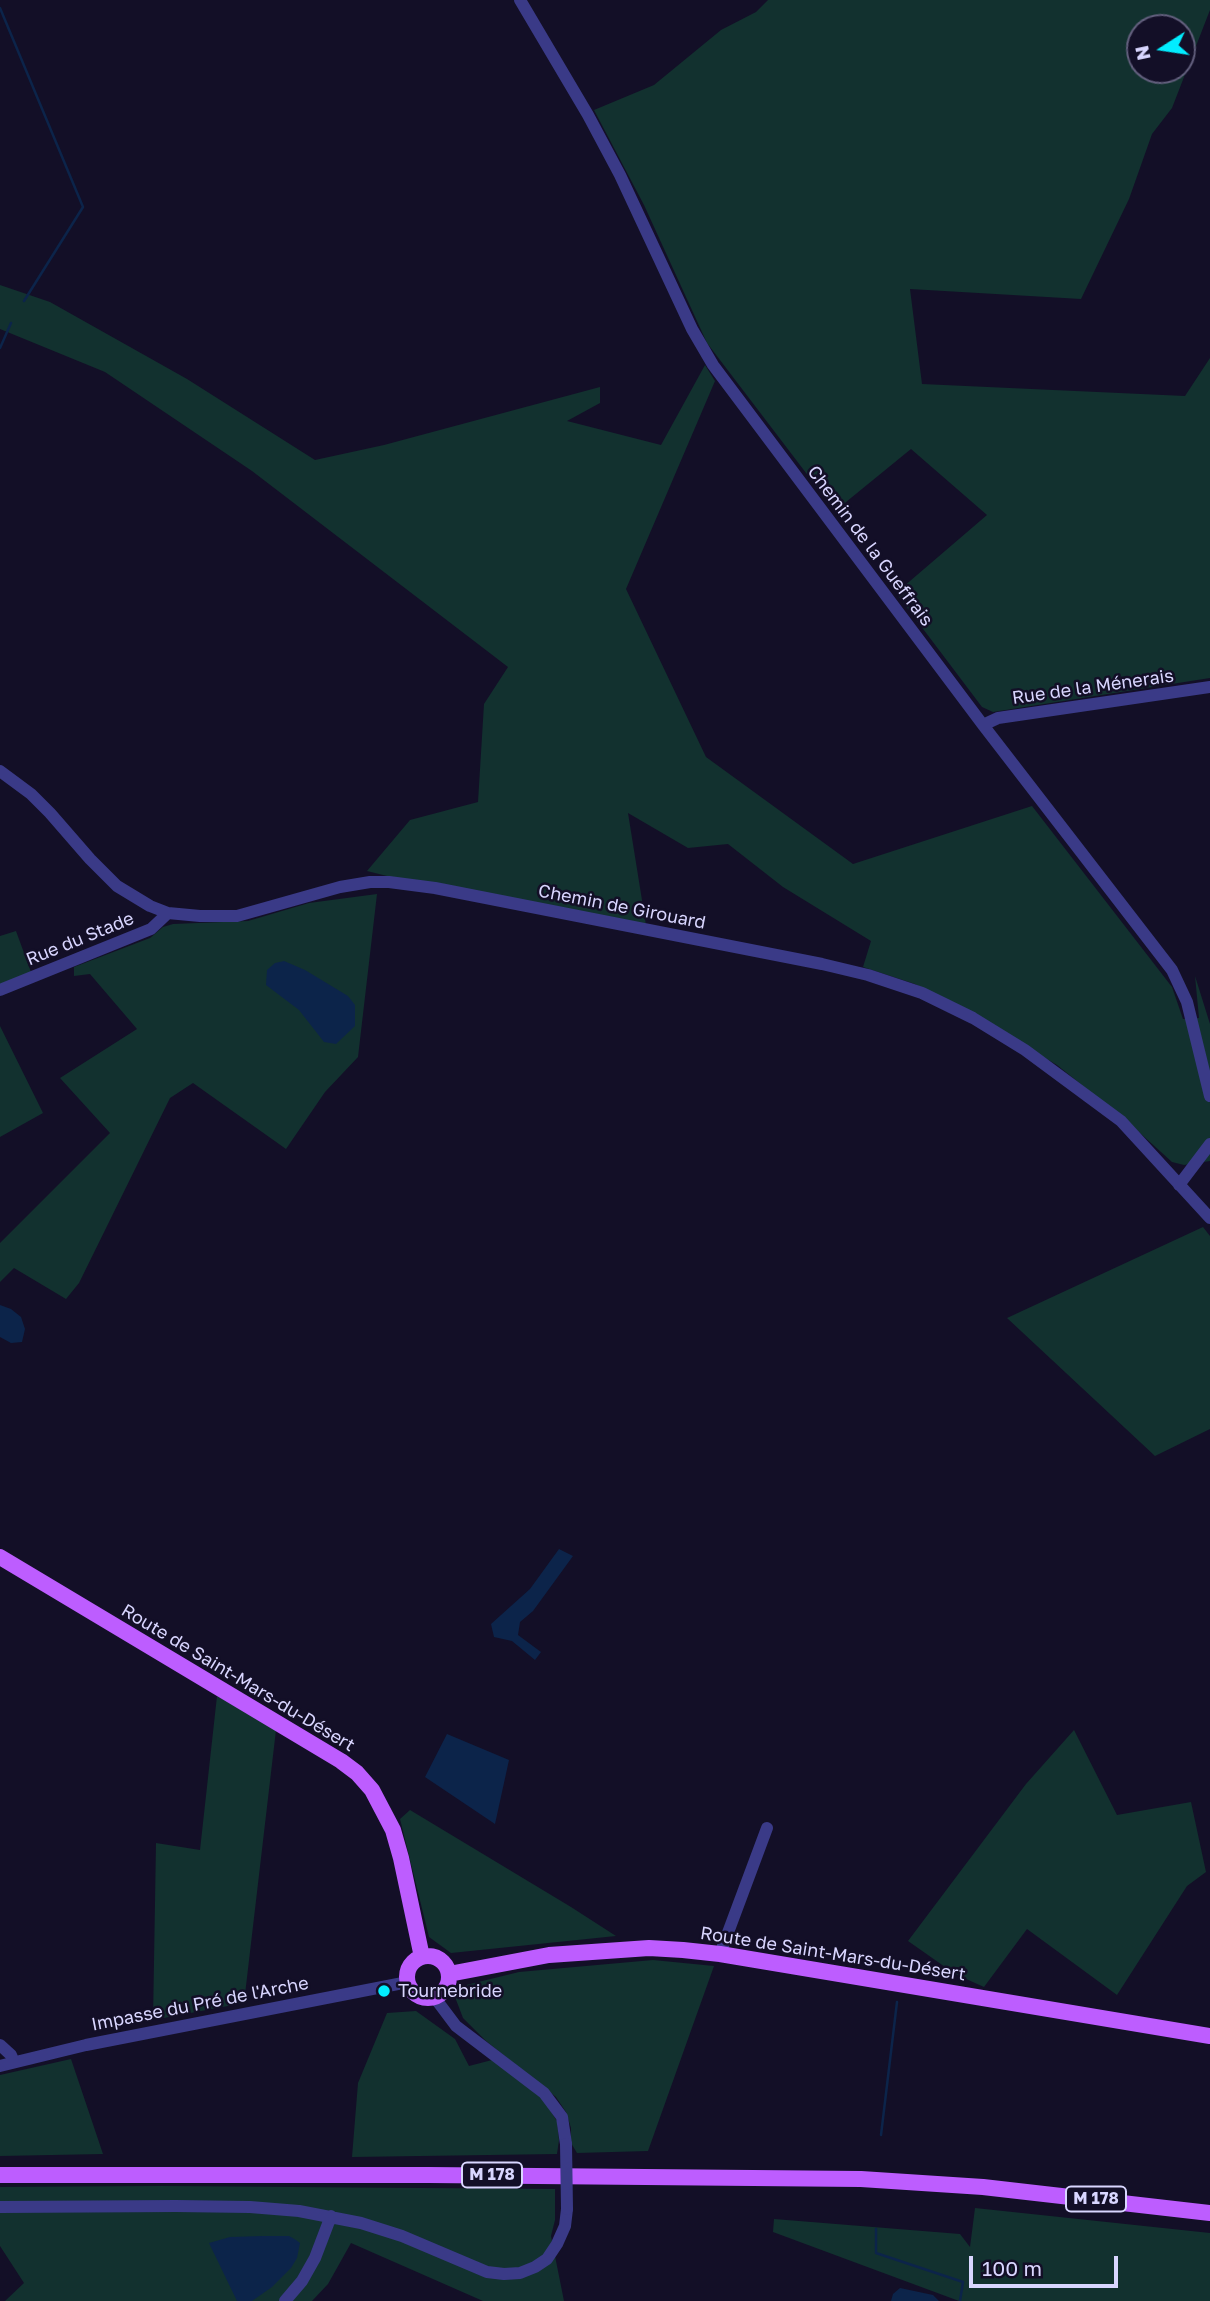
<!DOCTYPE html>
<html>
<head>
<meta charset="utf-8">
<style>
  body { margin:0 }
  #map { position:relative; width:1210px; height:2301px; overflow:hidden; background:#130f27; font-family:"Golos Text",sans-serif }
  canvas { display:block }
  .north { position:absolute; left:1126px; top:14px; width:70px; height:70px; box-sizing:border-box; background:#130f27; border:2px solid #625f7d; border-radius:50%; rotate:258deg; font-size:19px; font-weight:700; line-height:28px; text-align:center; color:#d9d6ff }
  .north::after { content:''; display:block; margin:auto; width:24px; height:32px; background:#02edff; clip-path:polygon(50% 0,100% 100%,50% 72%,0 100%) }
  .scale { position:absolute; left:969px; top:2256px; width:149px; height:32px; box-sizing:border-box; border:4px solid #d9d6ff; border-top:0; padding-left:9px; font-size:21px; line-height:24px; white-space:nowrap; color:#d9d6ff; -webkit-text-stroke:5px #130f27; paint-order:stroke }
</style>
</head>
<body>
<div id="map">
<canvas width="1210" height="2301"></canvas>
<div class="north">N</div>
<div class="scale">100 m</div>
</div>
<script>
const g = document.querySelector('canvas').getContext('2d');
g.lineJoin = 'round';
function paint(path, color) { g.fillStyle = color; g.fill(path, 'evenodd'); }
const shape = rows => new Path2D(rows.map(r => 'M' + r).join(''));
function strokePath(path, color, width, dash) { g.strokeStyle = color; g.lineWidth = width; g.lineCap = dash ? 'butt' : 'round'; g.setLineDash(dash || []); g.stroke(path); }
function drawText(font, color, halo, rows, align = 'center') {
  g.font = font + ' "Golos Text",sans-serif'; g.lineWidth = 5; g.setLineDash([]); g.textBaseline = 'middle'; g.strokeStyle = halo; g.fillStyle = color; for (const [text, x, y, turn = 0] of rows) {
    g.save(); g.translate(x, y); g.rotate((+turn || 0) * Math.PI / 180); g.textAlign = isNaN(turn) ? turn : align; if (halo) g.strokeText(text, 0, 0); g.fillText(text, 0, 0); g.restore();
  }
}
const green = shape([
  [768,0,1210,0,1210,10,1172,108,1152,134,1129,199,1081,299,910,289,922,384,1185,396,1210,358,1210,678,993,712,982,707,896,593,987,515,911,449,835,511,707,343,644,205,594,110,654,85,721,30,756,12],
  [1140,28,1182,28,1182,70,1140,70],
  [0,285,50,302,187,379,315,460,384,445,600,387,600,403,567,421,661,445,705,365,715,381,626,589,706,757,853,864,1032,806,1172,987,1183,1019,1199,1018,1195,976,1210,1024,1210,1161,1184,1165,1172,1162,1129,1123,1057,1065,957,1006,915,984,863,967,871,941,783,887,728,844,688,848,628,813,646,925,395,878,367,871,410,820,478,802,484,704,508,667,252,471,105,372,0,329],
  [377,894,358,1057,325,1092,286,1149,193,1083,170,1098,79,1283,66,1299,14,1268,0,1282,0,1243,110,1133,60,1078,137,1029,90,974,74,976,74,967,150,938,163,927,173,924,248,921,309,903],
  [16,931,31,972,0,986,0,936],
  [0,1026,43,1113,0,1137],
  [1203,1227,1210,1236,1210,1429,1155,1456,1007,1318],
  [217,1696,276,1730,244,2003,153,2020,156,1843,200,1850],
  [1074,1730,1117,1815,1191,1802,1206,1872,1187,1886,1117,1995,1027,1929,984,1987,955,1974,908,1941,1026,1784],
  [410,1810,571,1907,616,1936,451,1953,429,1937,400,1819],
  [653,1960,714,1966,648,2151,577,2153,571,2143,571,2128,566,2112,556,2097,486,2041,463,2018,455,1997,462,1986,519,1972],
  [416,2011,455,2039,469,2066,492,2060,541,2096,557,2121,559,2140,557,2154,352,2157,358,2083,387,2013],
  [71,2059,103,2154,0,2156,0,2075],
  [162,2186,555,2189,555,2220,551,2236,564,2301,483,2301,351,2243,328,2284,312,2301,5,2301,24,2283,0,2246,0,2187],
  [975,2208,1210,2233,1210,2301,959,2301,773,2232,774,2219,960,2234,970,2247]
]);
const water = shape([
  [284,961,305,970,348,996,355,1005,355,1026,336,1044,324,1042,299,1010,266,985,267,970,275,963],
  [0,1305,11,1309,21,1317,25,1329,22,1342,11,1343,0,1337],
  [559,1549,573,1556,533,1611,520,1622,518,1635,541,1652,535,1660,512,1641,494,1637,491,1624,530,1589],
  [447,1734,509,1760,495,1824,425,1777],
  [262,2236,289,2236,296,2240,300,2243,297,2258,291,2268,272,2287,252,2301,237,2301,209,2243,230,2237],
  [900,2288,933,2295,939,2301,891,2301,893,2294]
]);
const stream = shape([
  [0,8,83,207,24,301],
  [0,348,11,323],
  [881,2135,897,2002],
  [876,2229,876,2253,963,2282,960,2301]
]);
const minor = shape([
  [520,0,588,115,620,175,692,329,713,365,983,725,1172,970,1187,1002,1210,1096],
  [983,725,998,718,1210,687],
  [0,771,31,794,50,813,90,859,117,886,150,906,168,913,200,916,237,916,340,887,370,882,389,882,435,888,822,964,868,975,922,993,973,1018,1025,1050,1121,1121,1210,1218],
  [0,990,151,929,168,913],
  [1179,1185,1210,1144],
  [720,1954,767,1828],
  [435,1998,456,2026,544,2093,562,2117,566,2144],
  [0,2045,11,2055,14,2062],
  [0,2066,86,2045,408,1982],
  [0,2207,176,2206,250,2207,299,2211,361,2223,402,2236,487,2272,504,2274,520,2273,535,2267,547,2259,557,2244,565,2226,567,2209],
  [285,2301,302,2281,315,2258,331,2216]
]);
const major = shape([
  [0,1557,341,1761,357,1773,372,1790,393,1830,401,1858,422,1957],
  '407 1977a21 21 0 1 1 42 0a21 21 0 1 1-42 0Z',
  [449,1974,549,1955,649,1948,683,1950,720,1954,1210,2036],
  [0,2175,429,2175,861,2179,983,2187,1210,2213]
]);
const minorBridge = shape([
  [566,2144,567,2209]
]);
const markers = [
  [384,1991,7,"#02edff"]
];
const shields = [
  [492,2175,60],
  [1096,2199,60]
];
const shieldNames = [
  ["M 178",492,2175],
  ["M 178",1096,2199]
];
const streetNames = [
  ["Chemin de la Gueffrais",870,546,53],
  ["Rue de la Ménerais",1093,687,-8],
  ["Chemin de Girouard",622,907,11],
  ["Rue du Stade",80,939,-22],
  ["Route de Saint-Mars-du-Désert",238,1678,31],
  ["Route de Saint-Mars-du-Désert",833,1954,9],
  ["Impasse du Pré de l'Arche",200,2004,-11]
];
const poiNames = [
  ["Tournebride",398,1991]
];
paint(green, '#12312f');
paint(water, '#0c244a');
strokePath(stream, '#0c244a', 2.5);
strokePath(minor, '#3a3a87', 12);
strokePath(major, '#bd5dff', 16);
strokePath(minorBridge, '#3a3a87', 12);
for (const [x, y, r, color] of markers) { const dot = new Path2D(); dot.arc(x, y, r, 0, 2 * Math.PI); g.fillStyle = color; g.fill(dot); strokePath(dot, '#130f27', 2.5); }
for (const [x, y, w] of shields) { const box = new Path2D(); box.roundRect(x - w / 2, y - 12.5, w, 25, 5); g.fillStyle = '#130f27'; g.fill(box); strokePath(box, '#d9d6ff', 2); }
drawText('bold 16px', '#d9d6ff', null, shieldNames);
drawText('18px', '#d9d6ff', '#130f27', streetNames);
drawText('18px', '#d9d6ff', '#130f27', poiNames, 'left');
</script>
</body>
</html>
